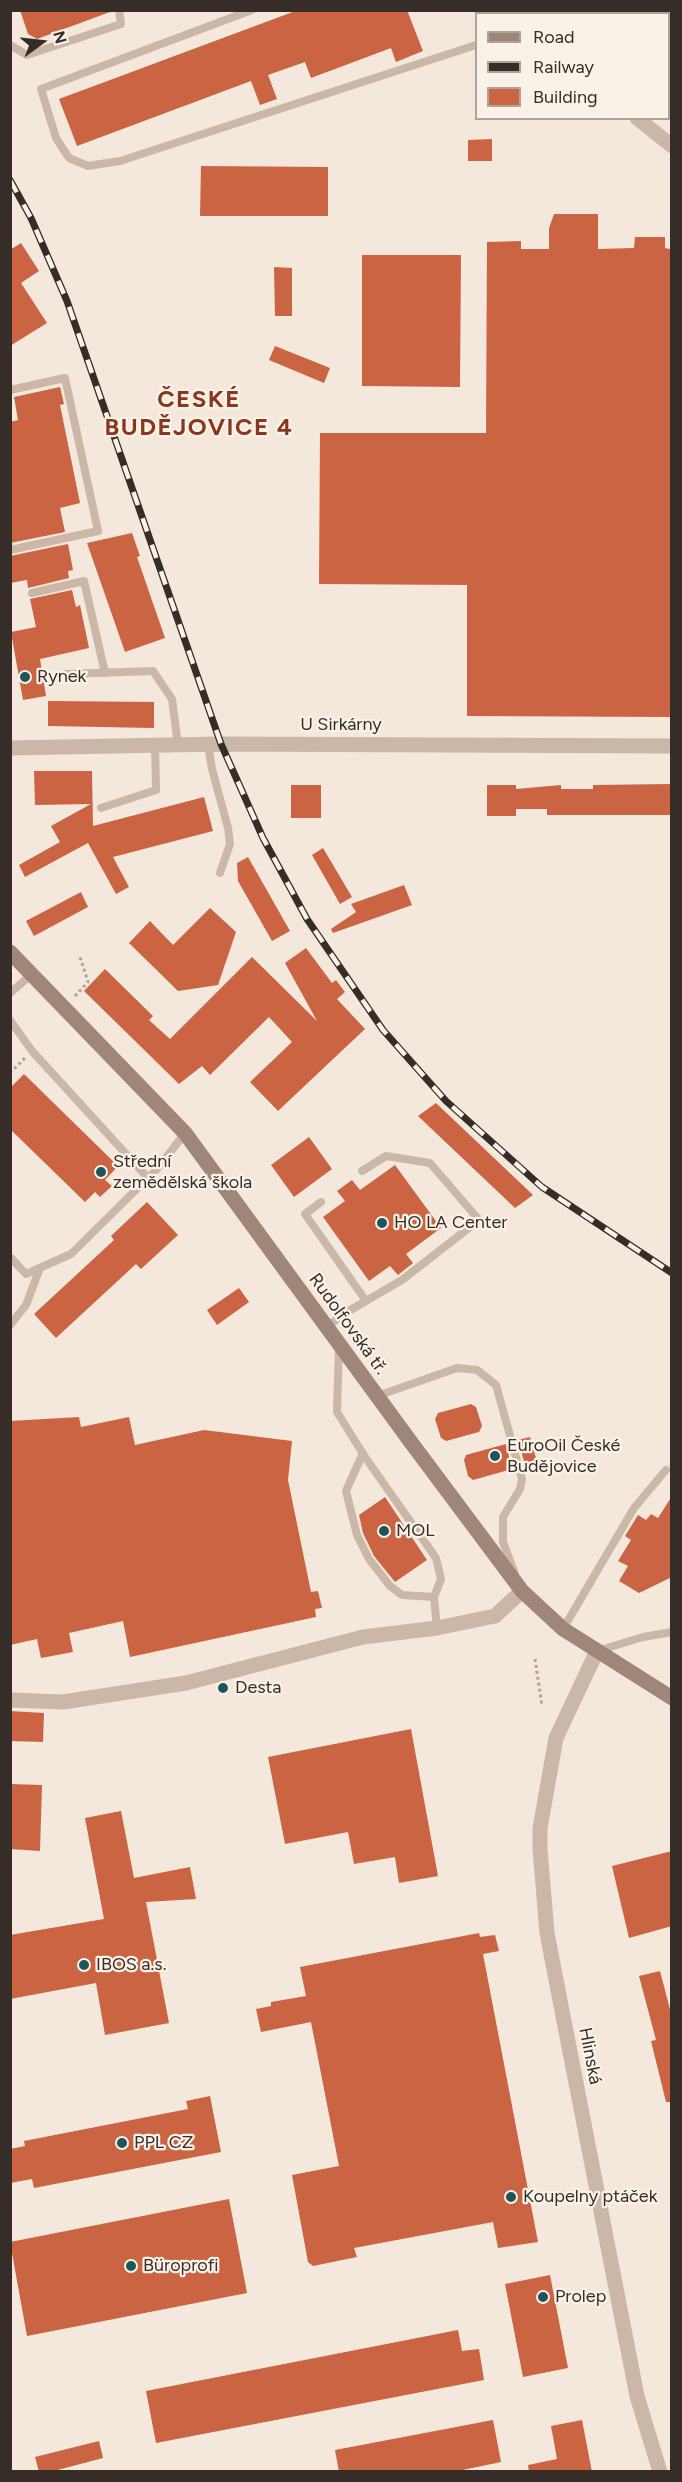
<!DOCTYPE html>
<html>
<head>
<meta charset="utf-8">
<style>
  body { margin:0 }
  #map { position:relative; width:682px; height:2482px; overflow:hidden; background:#f3e8db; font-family:Figtree,sans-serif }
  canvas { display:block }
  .frame { position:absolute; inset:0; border:12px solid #372d28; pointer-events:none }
  .legend { position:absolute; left:475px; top:12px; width:195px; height:108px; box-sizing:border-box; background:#faf2e8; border:2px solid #aca39b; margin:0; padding:8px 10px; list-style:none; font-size:18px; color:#372d28 }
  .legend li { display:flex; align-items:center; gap:12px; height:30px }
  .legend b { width:30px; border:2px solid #aca39b }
  .north { position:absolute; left:12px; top:12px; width:60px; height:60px; -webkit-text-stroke:4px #faf2e8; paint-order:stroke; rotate:75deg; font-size:16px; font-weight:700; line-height:24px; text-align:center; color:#372d28 }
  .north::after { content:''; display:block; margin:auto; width:21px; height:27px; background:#372d28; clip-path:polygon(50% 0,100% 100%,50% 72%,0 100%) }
</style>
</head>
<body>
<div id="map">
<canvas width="682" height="2482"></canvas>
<div class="frame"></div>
<ul class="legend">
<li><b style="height:8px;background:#9f8678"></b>Road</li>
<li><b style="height:8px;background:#372d28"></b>Railway</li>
<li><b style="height:16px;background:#ca6442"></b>Building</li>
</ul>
<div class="north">N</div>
</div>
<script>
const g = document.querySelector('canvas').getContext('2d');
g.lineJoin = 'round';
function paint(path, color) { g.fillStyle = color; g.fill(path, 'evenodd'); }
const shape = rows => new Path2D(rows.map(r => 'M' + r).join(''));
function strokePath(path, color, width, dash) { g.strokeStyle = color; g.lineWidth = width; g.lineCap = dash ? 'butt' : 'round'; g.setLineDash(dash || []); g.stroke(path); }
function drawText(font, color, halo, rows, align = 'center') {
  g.font = font + ' Figtree,sans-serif'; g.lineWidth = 4.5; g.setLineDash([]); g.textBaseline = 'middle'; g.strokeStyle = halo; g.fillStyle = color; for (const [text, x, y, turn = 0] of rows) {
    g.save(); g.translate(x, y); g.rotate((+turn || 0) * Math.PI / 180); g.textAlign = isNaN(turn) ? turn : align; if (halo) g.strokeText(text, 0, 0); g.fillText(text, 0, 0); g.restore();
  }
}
const building = shape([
  [20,10,110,10,110,12,37,39,28,34],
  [298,10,407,10,423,51,396,62,391,48,311,78,305,62,268,75,277,99,260,105,251,81,77,146,59,99],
  [492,139,492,161,468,161,468,140],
  [201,166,328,167,328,216,200,216],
  [554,214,598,214,598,249,634,248,635,237,665,237,665,248,670,249,672,717,467,716,467,585,319,584,320,433,486,433,487,242,521,241,521,249,549,249,549,228],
  [21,243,39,271,21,283,47,323,10,346,10,250],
  [362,255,461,255,460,387,362,386],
  [274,267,292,268,292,316,275,316],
  [275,346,330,368,324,383,269,360],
  [60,387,64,404,60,405,80,503,60,508,65,532,10,543,10,422,18,420,14,397],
  [132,533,140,556,137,557,165,638,125,652,87,543],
  [68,544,73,570,68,571,69,578,28,588,27,580,10,583,10,556],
  [72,590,76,607,80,605,89,648,40,659,46,696,23,700,11,632,36,627,30,599],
  [48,701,154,702,154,728,48,726],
  [34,771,92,771,93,826,204,797,213,831,113,857,129,887,116,894,88,843,25,877,19,865,60,842,51,826,91,804,35,805],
  [672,784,672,814,669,815,547,815,547,809,516,809,516,816,487,816,487,785,516,785,516,789,561,785,561,789,593,789,593,785],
  [291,785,321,785,321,818,291,818],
  [323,848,352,897,340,904,312,855],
  [248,857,290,931,272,941,238,881,237,863],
  [404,885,412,905,333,933,331,929,356,912,351,904],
  [81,892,88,907,34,936,26,921],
  [210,908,236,932,218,985,178,991,129,943,150,921,173,945],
  [306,948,332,983,336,980,345,992,337,999,365,1029,278,1111,250,1082,292,1042,269,1017,210,1075,202,1066,179,1084,84,991,105,969,153,1016,149,1020,170,1039,252,957,317,1021,285,963],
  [24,1074,118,1166,105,1180,112,1186,100,1197,95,1192,85,1202,10,1129,10,1088],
  [436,1103,533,1195,515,1208,418,1116],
  [309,1137,332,1169,294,1197,271,1165],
  [395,1165,441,1228,406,1254,413,1263,398,1275,390,1266,369,1281,323,1217,345,1201,337,1191,352,1180,360,1190],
  [147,1202,178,1235,141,1269,136,1264,56,1338,34,1314,114,1240,111,1236],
  [239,1288,249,1302,217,1325,207,1310],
  [471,1404,476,1407,482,1426,479,1432,446,1441,441,1438,435,1419,438,1413],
  [79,1417,81,1427,129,1417,135,1445,204,1430,292,1441,288,1480,311,1592,318,1591,322,1608,315,1609,316,1617,130,1657,123,1621,69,1633,73,1652,41,1658,37,1639,10,1645,10,1421],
  [530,1437,537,1462,525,1465,518,1440],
  [506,1444,512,1469,473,1480,468,1476,464,1460,466,1455],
  [672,1496,672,1577,639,1593,619,1581,628,1566,618,1561,631,1540,625,1536,638,1515,646,1520,651,1514,658,1518],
  [385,1497,427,1560,395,1582,374,1556,363,1533,359,1515],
  [10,1711,44,1713,43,1742,10,1741],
  [411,1729,438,1876,399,1883,395,1857,354,1864,348,1832,285,1844,268,1757],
  [10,1784,42,1785,40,1851,10,1849],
  [121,1811,134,1878,190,1867,196,1899,146,1902,169,2023,105,2035,96,1983,10,1999,10,1935,104,1919,85,1818],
  [672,1851,672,1926,629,1938,612,1866],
  [479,1933,480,1937,495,1935,499,1951,483,1954,538,2242,498,2248,493,2222,354,2248,357,2257,313,2266,308,2262,292,2175,339,2166,311,2022,261,2032,256,2009,271,2006,271,2002,306,1996,300,1967],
  [660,1971,672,2017,672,2102,666,2102,651,2041,656,2040,639,1976],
  [210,2096,221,2152,34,2188,32,2179,10,2183,10,2149,25,2146,24,2141,188,2109,186,2101],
  [229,2199,247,2293,27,2336,10,2242],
  [550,2275,568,2368,523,2377,505,2284],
  [458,2330,462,2351,479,2349,484,2380,156,2443,146,2391],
  [493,2420,501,2462,453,2472,339,2472,335,2450],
  [582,2420,592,2472,529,2472,528,2465,557,2459,551,2426],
  [99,2441,103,2458,50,2472,39,2472,35,2457]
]);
const path = shape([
  [75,996,88,982,80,957],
  [10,1073,25,1058],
  [535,1659,542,1706]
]);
const service = shape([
  [252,10,41,89,56,138,69,158,88,166,120,161,476,45],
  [531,14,533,10],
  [10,45,27,55,121,24,119,10],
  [668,74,672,77],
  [10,390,65,378,98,531,10,550],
  [32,593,84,581,105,673],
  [66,674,153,671,172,699,178,745],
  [208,745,212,769,228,828,230,844,220,873],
  [101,808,156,790,155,746],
  [10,993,31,975],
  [10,1020,32,1051,148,1178],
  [321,1202,305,1214,366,1301],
  [10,1257,26,1274,71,1254,158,1168,185,1133],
  [10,1325,26,1305,40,1268],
  [326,1327,347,1312,402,1280,479,1220,430,1163,386,1156,362,1171],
  [339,1344,337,1412,365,1457,436,1558,441,1579,434,1597,437,1628],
  [377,1396,457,1368,477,1370,496,1385,522,1479,520,1489,503,1517,503,1542,515,1574],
  [363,1453,346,1491,357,1535,369,1559,390,1586,402,1595,434,1597],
  [563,1629,634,1508,666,1470],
  [597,1651,643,1637,672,1632]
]);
const minor = shape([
  [512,10,514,14],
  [637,118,672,146],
  [10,748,221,744,672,746],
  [10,1700,63,1702,186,1683,363,1637,437,1628,495,1616,522,1591]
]);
const tertiary = shape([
  [597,1651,556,1738,540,1828,540,1849,547,1933,563,2016,637,2396,660,2472]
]);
const secondary = shape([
  [10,952,185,1133,410,1441,522,1591,563,1629,672,1698]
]);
const rail = shape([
  [10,180,31,218,67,301,221,744,263,838,307,919,383,1030,446,1101,542,1187,672,1273]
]);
const markers = [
  [25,677,6,"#1c565a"],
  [101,1172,6,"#1c565a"],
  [382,1223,6,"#1c565a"],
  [495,1456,6,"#1c565a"],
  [384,1531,6,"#1c565a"],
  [223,1688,6,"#1c565a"],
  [84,1965,6,"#1c565a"],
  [122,2143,6,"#1c565a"],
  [511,2197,6,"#1c565a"],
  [131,2266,6,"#1c565a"],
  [543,2297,6,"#1c565a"]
];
const poiNames = [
  ["Rynek",37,677],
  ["Střední",113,1162],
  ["zemědělská škola",113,1183],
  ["HO LA Center",394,1223],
  ["EuroOil České",507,1446],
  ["Budějovice",507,1467],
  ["MOL",396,1531],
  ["Desta",235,1688],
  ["IBOS a.s.",96,1965],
  ["PPL CZ",134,2143],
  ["Koupelny ptáček",523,2197],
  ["Büroprofi",143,2266],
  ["Prolep",555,2297]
];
const streetNames = [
  ["U Sirkárny",341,725],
  ["Rudolfovská tř.",348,1324,54],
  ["Hlinská",590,2056,79]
];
const districtNames = [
  ["ČESKÉ",199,400],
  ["BUDĚJOVICE 4",199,428]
];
paint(building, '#ca6442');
strokePath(path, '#b7a191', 3, [3, 3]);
strokePath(service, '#cbb7a7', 8);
strokePath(minor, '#cbb7a7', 15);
strokePath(tertiary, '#cbb7a7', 15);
strokePath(secondary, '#9f8678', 15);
strokePath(rail, '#372d28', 7);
strokePath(rail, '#faf2e8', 4.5, [14]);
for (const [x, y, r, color] of markers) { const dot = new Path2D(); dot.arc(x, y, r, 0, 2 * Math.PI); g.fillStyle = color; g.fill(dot); strokePath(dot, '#faf2e8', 2); }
drawText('18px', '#372d28', '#faf2e8', poiNames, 'left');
drawText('18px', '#372d28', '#faf2e8', streetNames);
g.letterSpacing = '1.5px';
drawText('bold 24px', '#89381e', '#faf2e8', districtNames);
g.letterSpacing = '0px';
</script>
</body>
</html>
